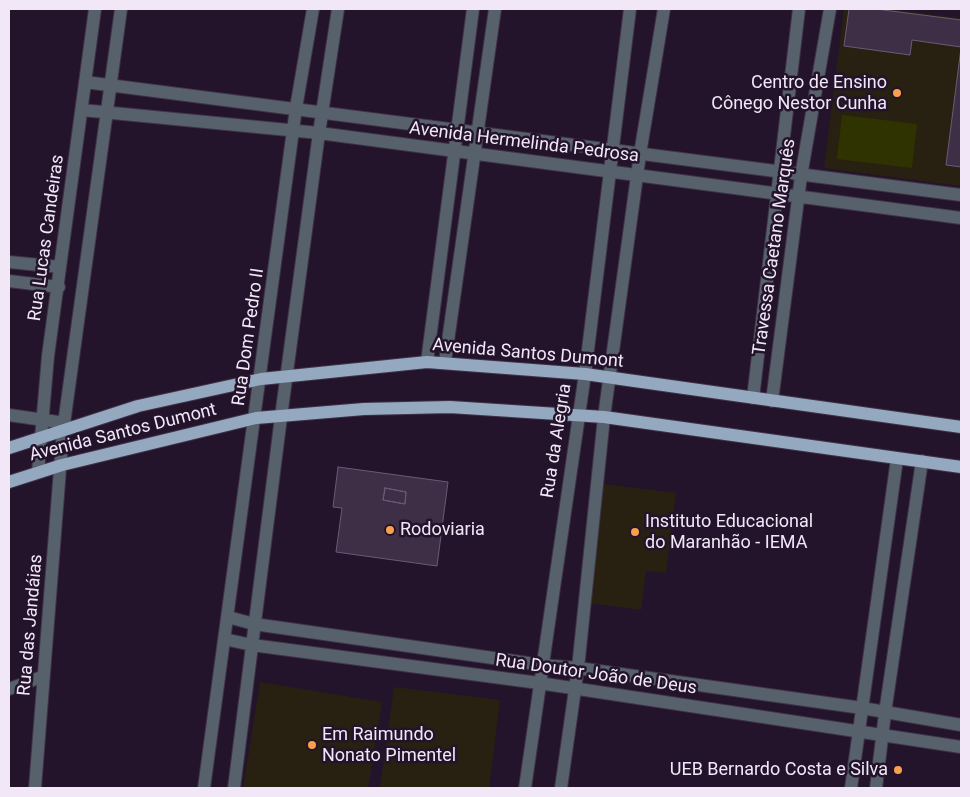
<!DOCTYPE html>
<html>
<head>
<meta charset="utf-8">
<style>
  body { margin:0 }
  #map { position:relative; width:970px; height:797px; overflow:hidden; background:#23142b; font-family:Roboto,sans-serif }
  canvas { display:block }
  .frame { position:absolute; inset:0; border:10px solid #f1e7f7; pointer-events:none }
</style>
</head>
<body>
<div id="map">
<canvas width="970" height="797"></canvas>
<div class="frame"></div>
</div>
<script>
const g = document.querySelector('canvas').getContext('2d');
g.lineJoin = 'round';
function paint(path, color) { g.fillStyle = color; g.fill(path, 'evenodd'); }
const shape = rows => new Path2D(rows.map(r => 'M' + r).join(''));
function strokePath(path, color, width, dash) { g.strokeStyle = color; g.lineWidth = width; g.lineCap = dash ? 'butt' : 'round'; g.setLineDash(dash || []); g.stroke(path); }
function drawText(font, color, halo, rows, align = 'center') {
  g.font = font + ' Roboto,sans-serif'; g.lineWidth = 5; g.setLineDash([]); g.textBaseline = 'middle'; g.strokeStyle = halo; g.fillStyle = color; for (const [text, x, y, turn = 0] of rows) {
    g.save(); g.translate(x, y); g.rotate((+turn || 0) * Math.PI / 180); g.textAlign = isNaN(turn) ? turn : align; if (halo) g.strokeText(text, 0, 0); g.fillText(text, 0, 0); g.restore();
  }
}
const education = shape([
  [844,9,889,9,961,18,961,186,824,168],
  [604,484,676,493,666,573,646,571,641,610,590,603],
  [260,682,382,702,368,788,243,788],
  [394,687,500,700,489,788,380,788]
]);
const green = shape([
  [842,115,917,124,912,168,837,159]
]);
const building = shape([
  [849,9,876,9,961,20,961,47,912,40,910,55,844,46,849,9],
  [961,48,961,167,946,165,961,48],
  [338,467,448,482,437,566,336,552,342,508,333,507,338,467],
  [385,488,406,492,405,504,383,500,385,488],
  [385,488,406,492,405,504,383,500,385,488]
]);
const minor = shape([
  [85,82,961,195],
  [82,110,319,133,961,218],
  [9,262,60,267],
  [9,281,59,287],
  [427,362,473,9],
  [445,362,495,9],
  [753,398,799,9],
  [772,401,801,176,830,9],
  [9,415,65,423],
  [38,472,48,356,95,9],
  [228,617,254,624,542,665,578,668,862,708,961,725],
  [224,639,252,645,539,683,961,747],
  [9,689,44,676],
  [35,788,63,431,121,9],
  [204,788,296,108,313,9],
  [234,788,281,417,319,133,338,9],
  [525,788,585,374,630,9],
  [561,788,578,668,604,417,640,154,664,9],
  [851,788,897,459],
  [876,788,885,713,922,461]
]);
const primary = shape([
  [9,448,138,406,261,379,427,362,585,374,961,427],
  [9,482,62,465,256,418,364,409,450,407,604,417,961,467]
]);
const markers = [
  [897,93,5,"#f99f4d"],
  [390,530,5,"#f99f4d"],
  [635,532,5,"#f99f4d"],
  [312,745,5,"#f99f4d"],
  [898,770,5,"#f99f4d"]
];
const poiNames = [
  ["Centro de Ensino",887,83,"right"],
  ["Cônego Nestor Cunha",887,104,"right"],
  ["Instituto Educacional",645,522],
  ["do Maranhão - IEMA",645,543],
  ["Rodoviaria",400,530],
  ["Em Raimundo",322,735],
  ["Nonato Pimentel",322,756],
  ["UEB Bernardo Costa e Silva",888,770,"right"]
];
const streetNames = [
  ["Avenida Hermelinda Pedrosa",524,143,7],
  ["Rua Lucas Candeiras",47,238,-82],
  ["Travessa Caetano Marquês",775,247,-82],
  ["Rua Dom Pedro II",249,337,-82],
  ["Avenida Santos Dumont",528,354,5],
  ["Avenida Santos Dumont",123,433,-14],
  ["Rua da Alegria",557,441,-81],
  ["Rua das Jandáias",31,625,-85],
  ["Rua Doutor João de Deus",596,675,8]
];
paint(education, '#282111');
paint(green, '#2f3301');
paint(building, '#3e2f47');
strokePath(building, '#6b5a75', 1);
strokePath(minor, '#403248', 14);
strokePath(primary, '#403248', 14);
strokePath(minor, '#57616c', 12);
strokePath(primary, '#94a9bf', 12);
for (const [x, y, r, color] of markers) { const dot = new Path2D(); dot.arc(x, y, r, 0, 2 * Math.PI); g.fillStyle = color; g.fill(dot); strokePath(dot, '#23142b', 2); }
drawText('18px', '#f1e7f7', '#23142b', poiNames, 'left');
drawText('18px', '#f1e7f7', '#23142b', streetNames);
</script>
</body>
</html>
